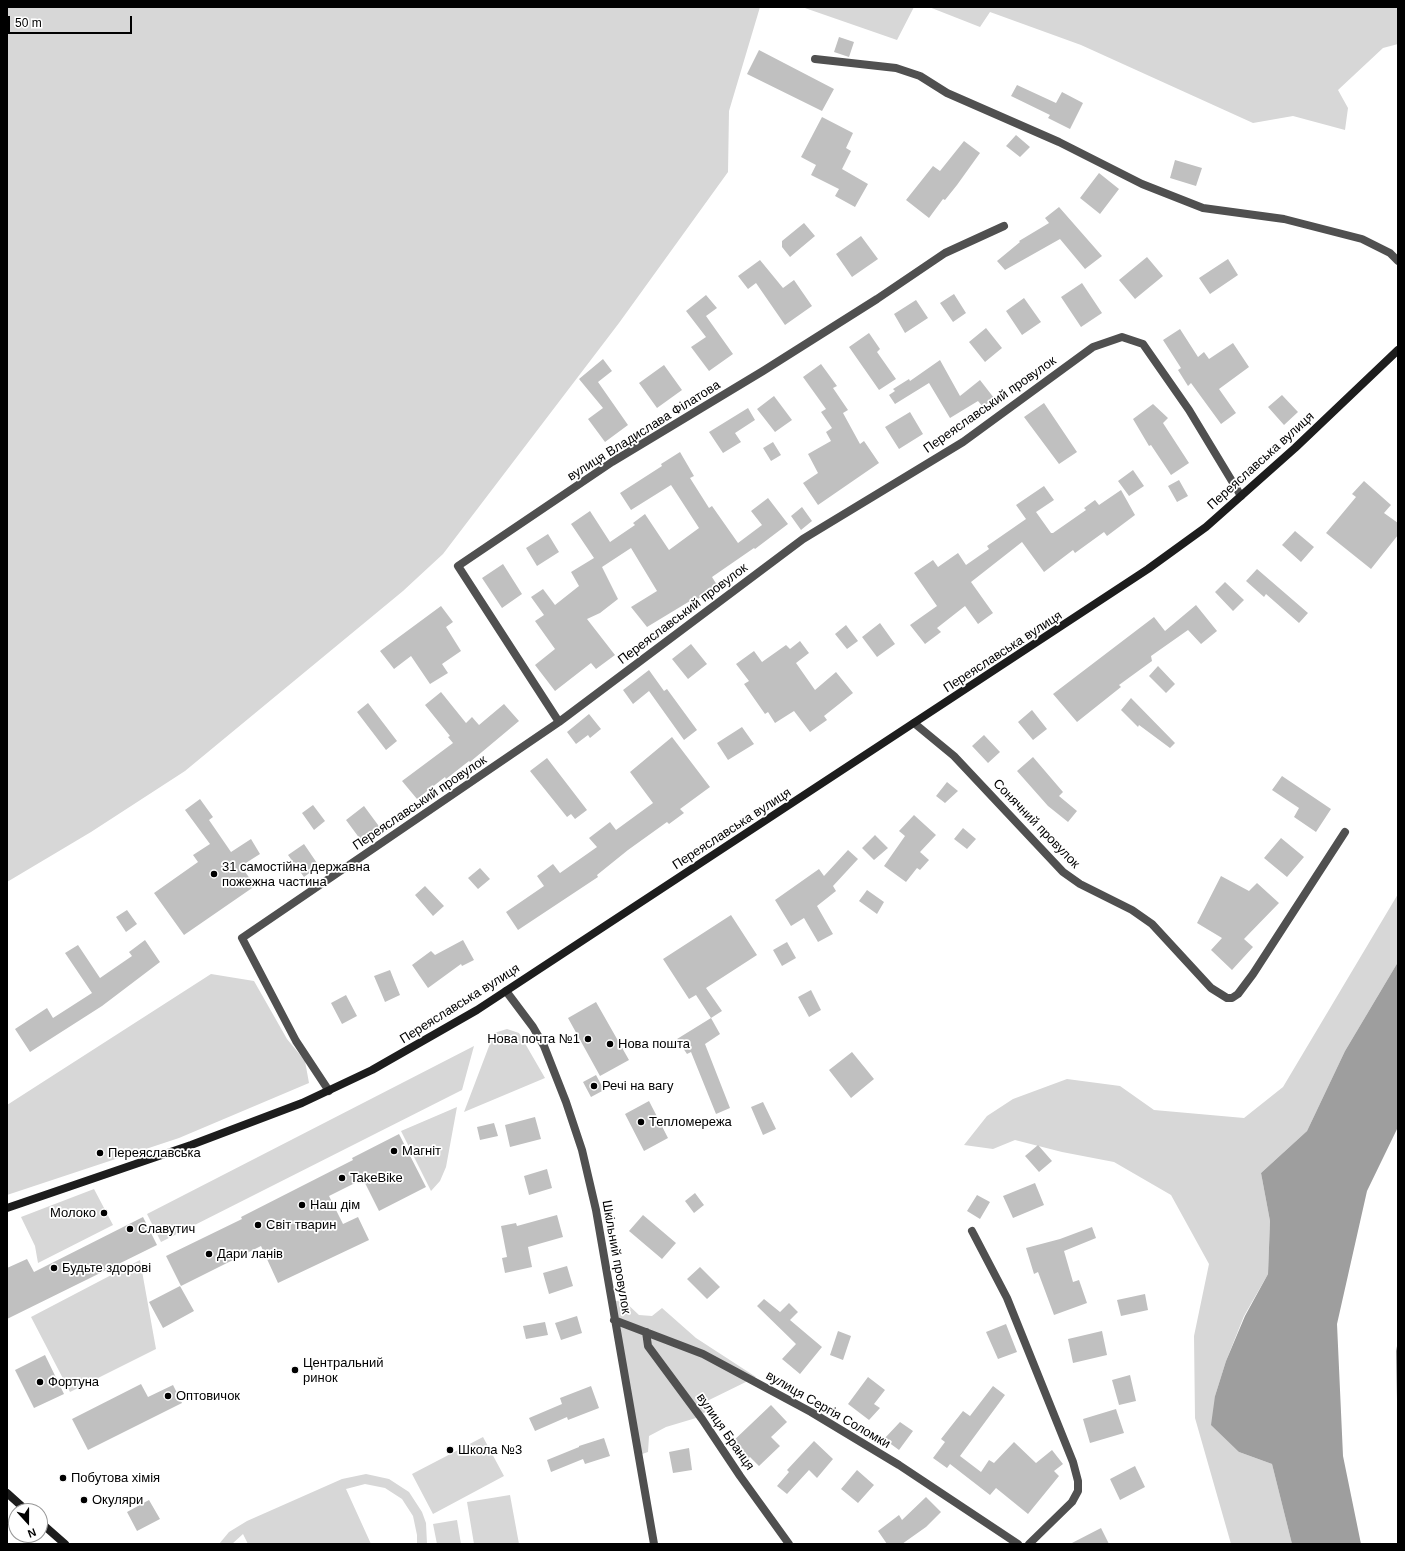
<!DOCTYPE html>
<html>
<head>
<meta charset="utf-8">
<style>
  body { margin:0 }
  #map { position:relative; width:1405px; height:1551px; overflow:hidden; background:#fff; font-family:Helvetica,sans-serif }
  canvas { display:block }
  .frame { position:absolute; inset:0; border:8px solid #000; pointer-events:none }
  .north { position:absolute; left:8px; top:1503px; width:40px; height:40px; box-sizing:border-box; background:#fff; border:1px solid #999; border-radius:50%; rotate:159deg; font-size:11px; font-weight:700; line-height:16px; text-align:center; color:#000 }
  .north::after { content:''; display:block; margin:auto; width:14px; height:18px; background:#000; clip-path:polygon(50% 0,100% 100%,50% 72%,0 100%) }
  .scale { position:absolute; left:8px; top:16px; width:124px; height:18px; box-sizing:border-box; border:2px solid #000; border-top:0; padding-left:5px; font-size:12px; line-height:14px; white-space:nowrap; color:#000; -webkit-text-stroke:3px #fff; paint-order:stroke }
</style>
</head>
<body>
<div id="map">
<canvas width="1405" height="1551"></canvas>
<div class="frame"></div>
<div class="north">N</div>
<div class="scale">50 m</div>
</div>
<script>
const g = document.querySelector('canvas').getContext('2d');
g.lineJoin = 'round';
function paint(path, color) { g.fillStyle = color; g.fill(path, 'evenodd'); }
const shape = rows => new Path2D(rows.map(r => 'M' + r).join(''));
function strokePath(path, color, width, dash) { g.strokeStyle = color; g.lineWidth = width; g.lineCap = dash ? 'butt' : 'round'; g.setLineDash(dash || []); g.stroke(path); }
function drawText(font, color, halo, rows, align = 'center') {
  g.font = font + ' Helvetica,sans-serif'; g.lineWidth = 3.5; g.setLineDash([]); g.textBaseline = 'middle'; g.strokeStyle = halo; g.fillStyle = color; for (const [text, x, y, turn = 0] of rows) {
    g.save(); g.translate(x, y); g.rotate((+turn || 0) * Math.PI / 180); g.textAlign = isNaN(turn) ? turn : align; if (halo) g.strokeText(text, 0, 0); g.fillText(text, 0, 0); g.restore();
  }
}
const green = shape([
  [7,7,760,7,729,111,728,172,619,323,443,554,403,591,185,771,91,832,7,882],
  [802,7,914,7,897,40],
  [929,7,1398,7,1398,44,1383,48,1338,90,1348,108,1345,130,1293,116,1253,123,1081,45,990,12,980,27],
  [1398,894,1398,962,1345,1051,1307,1131,1261,1173,1270,1221,1268,1274,1244,1316,1226,1361,1215,1396,1239,1452,1272,1464,1292,1544,1231,1544,1195,1418,1194,1336,1209,1264,1171,1195,1114,1162,1062,1152,1015,1140,993,1149,964,1145,987,1116,1013,1099,1067,1079,1120,1086,1154,1110,1244,1118,1283,1087],
  [211,974,254,981,287,1039,305,1061,309,1083,179,1138,7,1195,7,1105],
  [507,1029,519,1033,545,1078,464,1112,494,1033],
  [474,1046,462,1090,161,1242,147,1214],
  [457,1107,446,1167,440,1181,431,1191,401,1131],
  [94,1189,113,1225,38,1263,35,1246,21,1217],
  [140,1260,156,1349,70,1392,31,1317],
  [623,1300,639,1315,652,1316,662,1308,696,1338,756,1377,703,1403,707,1411,696,1418,666,1427,649,1436,648,1452,636,1456,610,1302],
  [483,1437,504,1476,433,1514,412,1474],
  [366,1474,389,1479,409,1492,422,1512,426,1523,427,1544,417,1544,417,1535,413,1516,402,1499,385,1488,365,1484,346,1489,371,1544,248,1544,243,1534,232,1544,219,1544,229,1532,247,1521,342,1479],
  [510,1495,519,1544,474,1544,467,1502],
  [457,1520,461,1544,437,1544,433,1524]
]);
const water = shape([
  [1398,962,1398,1127,1367,1191,1337,1324,1343,1456,1361,1544,1292,1544,1272,1464,1239,1452,1211,1425,1215,1396,1226,1361,1245,1316,1268,1274,1270,1221,1261,1173,1307,1131,1345,1051],
  [1398,1341,1398,1448,1396,1351]
]);
const building = shape([
  [839,37,854,42,849,57,834,52],
  [759,50,834,89,822,111,747,74],
  [1017,85,1056,103,1062,92,1083,103,1070,129,1048,118,1050,115,1011,96],
  [822,117,853,133,846,148,851,151,842,169,868,184,855,207,835,196,839,189,811,175,816,165,801,157],
  [1016,135,1030,147,1020,157,1006,146],
  [964,141,980,153,957,185,945,200,943,199,929,218,906,200,933,166,940,171],
  [1175,160,1202,168,1196,186,1170,178],
  [1099,173,1119,189,1100,214,1080,198],
  [1059,207,1102,256,1085,269,1060,239,1005,270,997,261,1020,242,1019,241,1049,223,1045,218],
  [804,223,815,236,790,257,782,247,782,241],
  [861,236,878,259,852,277,836,254],
  [1147,257,1163,276,1135,299,1119,280],
  [1228,259,1238,275,1210,294,1199,278],
  [760,260,783,288,794,280,812,306,785,325,756,283,748,289,738,276],
  [1082,283,1102,313,1081,327,1061,297],
  [954,294,966,313,953,322,940,303],
  [706,295,717,308,706,316,733,354,709,371,691,347,706,337,686,311],
  [1024,298,1041,322,1022,335,1006,311],
  [916,300,928,318,905,333,894,314],
  [986,328,1002,348,985,362,969,342],
  [1180,329,1198,357,1204,352,1209,359,1233,343,1249,367,1219,389,1236,413,1221,424,1191,383,1188,386,1178,370,1181,368,1163,340],
  [869,333,880,349,877,352,896,379,879,390,849,347],
  [603,359,612,371,598,382,628,425,605,442,588,419,603,408,579,379],
  [940,360,960,396,980,380,994,398,983,407,978,401,950,418,929,383,895,404,889,395,895,391,893,389,909,379,910,381],
  [821,364,837,386,833,388,848,410,843,413,860,444,864,441,879,463,818,505,803,483,818,473,808,454,831,441,826,432,832,428,821,412,826,409,803,377],
  [664,365,682,390,657,408,639,383],
  [1282,395,1298,412,1284,425,1268,407],
  [774,396,792,420,775,432,757,409],
  [1044,403,1077,452,1059,464,1024,417],
  [1153,404,1168,418,1163,423,1189,463,1171,475,1151,445,1149,446,1133,419],
  [748,408,755,420,735,433,741,442,723,453,709,432],
  [910,412,923,434,899,449,885,427],
  [773,442,781,455,771,461,763,448],
  [680,452,694,476,690,478,709,508,712,506,738,543,762,525,751,511,768,498,788,524,755,549,754,548,712,577,717,585,691,604,690,601,647,627,631,607,657,591,631,548,602,567,618,599,600,613,587,619,615,655,596,669,591,663,555,691,535,665,555,649,535,621,544,615,531,597,543,589,555,605,579,586,571,572,594,558,571,524,590,511,610,542,635,525,633,523,645,514,669,550,699,528,671,485,631,510,620,493,662,466,661,464],
  [1133,470,1144,486,1129,496,1118,481],
  [1179,480,1188,496,1177,502,1168,486],
  [1364,481,1391,505,1384,513,1398,523,1398,535,1371,569,1326,533,1356,497,1352,494],
  [1044,486,1054,500,1036,512,1051,533,1053,533,1086,510,1084,508,1095,500,1099,505,1121,490,1135,515,1107,536,1104,532,1075,553,1073,550,1044,572,1022,542,971,582,993,613,978,624,965,606,937,628,941,632,925,644,910,625,937,606,914,573,933,560,938,567,958,553,966,565,989,549,987,546,1026,519,1016,505],
  [802,507,812,521,801,530,791,516],
  [1295,531,1314,547,1301,562,1282,545],
  [548,534,559,552,537,566,526,548],
  [503,564,522,594,502,608,482,578],
  [1257,569,1308,613,1299,623,1266,594,1264,597,1246,581],
  [1225,582,1244,600,1233,611,1215,592],
  [1196,605,1217,631,1201,644,1188,630,1151,656,1152,661,1119,685,1121,687,1077,722,1053,694,1154,617,1165,631],
  [441,606,453,622,446,627,461,651,442,664,448,673,430,684,411,656,394,669,380,651],
  [880,623,895,644,877,657,862,637],
  [846,625,858,641,847,649,835,634],
  [800,641,809,653,796,663,815,690,836,672,853,693,824,716,827,720,810,732,794,711,775,723,768,712,765,714,744,684,749,681,736,664,754,651,762,662,786,645,790,649],
  [691,644,707,664,688,679,672,659],
  [1158,666,1175,684,1166,693,1149,676],
  [649,670,664,691,667,689,697,730,684,740,649,691,633,704,623,690],
  [441,692,466,723,472,717,479,725,504,704,519,721,470,762,469,761,446,779,445,777,417,799,402,781,453,743,448,737,450,736,425,705],
  [1131,698,1175,743,1170,748,1139,725,1138,727,1121,710],
  [368,703,397,741,386,750,357,712],
  [1032,710,1047,729,1033,740,1018,722],
  [589,714,601,729,590,738,588,735,576,744,567,732],
  [742,727,754,744,728,760,717,743],
  [984,735,1000,752,988,763,972,746],
  [672,737,710,787,680,809,684,813,669,824,667,822,628,850,597,875,598,877,518,930,506,912,544,886,537,876,553,864,560,873,597,847,589,838,610,822,616,830,653,803,630,772],
  [1033,757,1063,792,1059,796,1077,811,1068,822,1048,806,1017,771],
  [547,758,587,810,575,819,571,814,567,817,530,771],
  [1282,776,1331,809,1316,832,1294,817,1299,808,1272,790],
  [947,782,958,791,945,803,936,796],
  [200,799,213,817,209,820,231,852,251,839,260,854,241,866,255,886,184,935,154,893,198,862,193,855,210,844,185,810],
  [313,805,325,821,314,830,302,813],
  [364,806,381,829,363,843,346,820],
  [914,815,936,835,920,852,929,860,920,870,917,868,906,882,884,866,905,836,899,831],
  [963,828,976,839,967,849,954,839],
  [875,835,888,848,874,860,862,848],
  [1281,838,1304,857,1287,877,1264,858],
  [304,844,319,866,304,877,288,855],
  [848,850,858,859,833,886,836,891,817,906,833,934,818,942,804,918,791,926,775,900,819,869,824,876],
  [480,868,490,879,478,889,468,878],
  [1221,876,1249,891,1257,883,1279,903,1244,939,1253,947,1232,970,1211,950,1222,938,1197,923],
  [425,886,444,906,433,916,415,895],
  [867,890,884,902,877,914,859,901],
  [127,910,137,924,126,932,116,917],
  [731,915,757,955,706,988,722,1011,711,1018,696,995,689,999,663,959],
  [145,940,160,962,102,1006,30,1052,15,1029,47,1008,53,1018,92,993,65,953,78,945,100,978,132,956,129,952],
  [463,940,474,960,462,966,461,964,428,988,412,965,431,951,435,955],
  [787,942,796,958,782,966,773,950],
  [390,970,400,995,385,1002,374,976],
  [811,990,821,1010,809,1017,798,997],
  [346,995,357,1016,342,1024,331,1003],
  [596,1002,629,1060,600,1076,568,1018],
  [711,1018,720,1034,705,1044,730,1108,716,1114,691,1052,687,1054,677,1039],
  [852,1052,874,1079,851,1098,829,1070],
  [596,1075,604,1090,591,1097,583,1082],
  [649,1101,668,1138,644,1151,625,1114],
  [763,1102,776,1129,763,1135,751,1107],
  [535,1117,541,1139,510,1147,505,1125],
  [494,1123,498,1136,480,1140,477,1127],
  [399,1134,426,1187,379,1211,363,1179,329,1196,343,1224,358,1217,369,1240,278,1283,261,1246,181,1286,166,1256,242,1219,241,1217,353,1160,352,1158],
  [1038,1145,1052,1161,1039,1172,1025,1156],
  [547,1169,552,1188,529,1195,524,1176],
  [1035,1183,1044,1205,1013,1218,1003,1196],
  [695,1193,704,1205,694,1213,685,1201],
  [977,1195,990,1202,980,1219,967,1211],
  [557,1215,563,1237,528,1247,532,1267,505,1273,502,1258,507,1257,501,1226,516,1223,517,1226],
  [643,1215,676,1243,662,1259,629,1231],
  [143,1217,157,1245,7,1319,7,1268,27,1259,34,1272],
  [1092,1227,1096,1238,1064,1251,1073,1282,1079,1280,1087,1303,1054,1315,1038,1272,1034,1274,1026,1248,1060,1239],
  [567,1266,573,1286,549,1294,543,1273],
  [700,1267,720,1287,707,1299,687,1279],
  [180,1286,194,1311,163,1328,149,1302],
  [1145,1294,1148,1310,1121,1316,1117,1300],
  [764,1299,780,1312,789,1303,798,1312,790,1320,822,1347,800,1374,782,1359,796,1344,757,1306],
  [577,1316,582,1333,561,1340,555,1323],
  [545,1322,548,1335,526,1339,523,1326],
  [1006,1324,1017,1352,998,1359,986,1332],
  [838,1331,851,1336,843,1360,830,1355],
  [1102,1331,1107,1355,1073,1363,1068,1339],
  [45,1355,64,1394,34,1408,15,1370],
  [1130,1375,1136,1401,1119,1405,1112,1380],
  [868,1377,885,1390,874,1404,880,1408,869,1420,848,1404],
  [141,1384,148,1397,173,1385,182,1403,88,1450,72,1419],
  [591,1386,599,1408,568,1420,567,1417,535,1431,529,1418,562,1404,560,1398],
  [993,1386,1005,1395,960,1456,981,1472,989,1460,994,1463,1014,1442,1036,1463,1052,1450,1063,1464,1054,1471,1059,1476,1028,1514,996,1488,990,1495,950,1464,947,1468,933,1458,945,1442,941,1439,963,1411,970,1416],
  [771,1405,787,1422,771,1437,780,1446,759,1466,750,1457,746,1461,730,1444],
  [1116,1409,1124,1433,1090,1443,1083,1419],
  [900,1422,913,1431,899,1450,884,1439],
  [604,1438,610,1456,585,1464,583,1459,551,1472,547,1460,579,1447,579,1446],
  [814,1441,833,1459,817,1478,809,1470,787,1494,777,1486,789,1472,787,1470],
  [689,1448,692,1470,673,1473,669,1452],
  [1135,1466,1145,1487,1120,1500,1110,1479],
  [857,1470,874,1485,858,1503,841,1489],
  [926,1497,941,1512,926,1527,902,1544,887,1544,878,1531,899,1515,902,1520],
  [149,1500,160,1519,137,1531,127,1512],
  [1101,1528,1109,1544,1070,1544]
]);
const street = shape([
  [815,59,896,68,920,76,947,93,1059,142,1142,184,1203,208,1284,219,1362,239,1390,253,1398,261],
  [559,722,458,566,612,462,763,371,877,299,945,253,1004,226],
  [914,723,954,756,1063,872,1080,884,1132,910,1152,924,1211,988,1227,998,1232,998,1238,994,1253,974,1345,832],
  [506,991,533,1027,544,1046,566,1102,582,1150,596,1210,654,1544],
  [329,1091,296,1041,242,938,559,722,803,539,963,442,1093,347,1122,337,1143,344,1189,410,1241,496],
  [972,1231,1007,1298,1073,1462,1078,1481,1078,1491,1072,1502,1029,1544],
  [614,1320,703,1354,811,1412,899,1465,1018,1544],
  [646,1332,648,1346,702,1419,740,1476,789,1544]
]);
const secondary = shape([
  [7,1208,191,1145,302,1103,372,1070,477,1010,1148,569,1206,527,1241,496,1295,448,1398,350],
  [7,1493,27,1511],
  [40,1522,65,1544]
]);
const markers = [
  [214,874,4,"#000"],
  [588,1039,4,"#000"],
  [610,1044,4,"#000"],
  [594,1086,4,"#000"],
  [641,1122,4,"#000"],
  [394,1151,4,"#000"],
  [100,1153,4,"#000"],
  [342,1178,4,"#000"],
  [302,1205,4,"#000"],
  [104,1213,4,"#000"],
  [258,1225,4,"#000"],
  [130,1229,4,"#000"],
  [209,1254,4,"#000"],
  [54,1268,4,"#000"],
  [295,1370,4,"#000"],
  [40,1382,4,"#000"],
  [168,1396,4,"#000"],
  [450,1450,4,"#000"],
  [63,1478,4,"#000"],
  [84,1500,4,"#000"]
];
const streetNames = [
  ["Переяславський провулок",990,405,-35],
  ["вулиця Владислава Філатова",644,431,-32],
  ["Переяславська вулиця",1261,461,-42],
  ["Переяславський провулок",683,614,-37],
  ["Переяславська вулиця",1003,652,-33],
  ["Переяславський провулок",420,803,-34],
  ["Сонячний провулок",1036,824,46],
  ["Переяславська вулиця",732,829,-33],
  ["Переяславська вулиця",460,1004,-32],
  ["Шкільний провулок",616,1257,80],
  ["вулиця Сергія Соломки",828,1410,30],
  ["вулиця Бранця",725,1432,55]
];
const poiNames = [
  ["31 самостійна державна",222,867],
  ["пожежна частина",222,882],
  ["Нова почта №1",580,1039,"right"],
  ["Нова пошта",618,1044],
  ["Речі на вагу",602,1086],
  ["Тепломережа",649,1122],
  ["Магніт",402,1151],
  ["Переяславська",108,1153],
  ["TakeBike",350,1178],
  ["Наш дім",310,1205],
  ["Молоко",96,1213,"right"],
  ["Світ тварин",266,1225],
  ["Славутич",138,1229],
  ["Дари ланів",217,1254],
  ["Будьте здорові",62,1268],
  ["Центральний",303,1363],
  ["ринок",303,1378],
  ["Фортуна",48,1382],
  ["Оптовичок",176,1396],
  ["Школа №3",458,1450],
  ["Побутова хімія",71,1478],
  ["Окуляри",92,1500]
];
paint(green, '#d7d7d7');
paint(water, '#9e9e9e');
paint(building, '#c0c0c0');
strokePath(street, '#505050', 8);
strokePath(secondary, '#1d1d1d', 8);
for (const [x, y, r, color] of markers) { const dot = new Path2D(); dot.arc(x, y, r, 0, 2 * Math.PI); g.fillStyle = color; g.fill(dot); strokePath(dot, '#fff', 1.5); }
drawText('13px', '#000', '#fff', streetNames);
drawText('13px', '#000', '#fff', poiNames, 'left');
</script>
</body>
</html>
